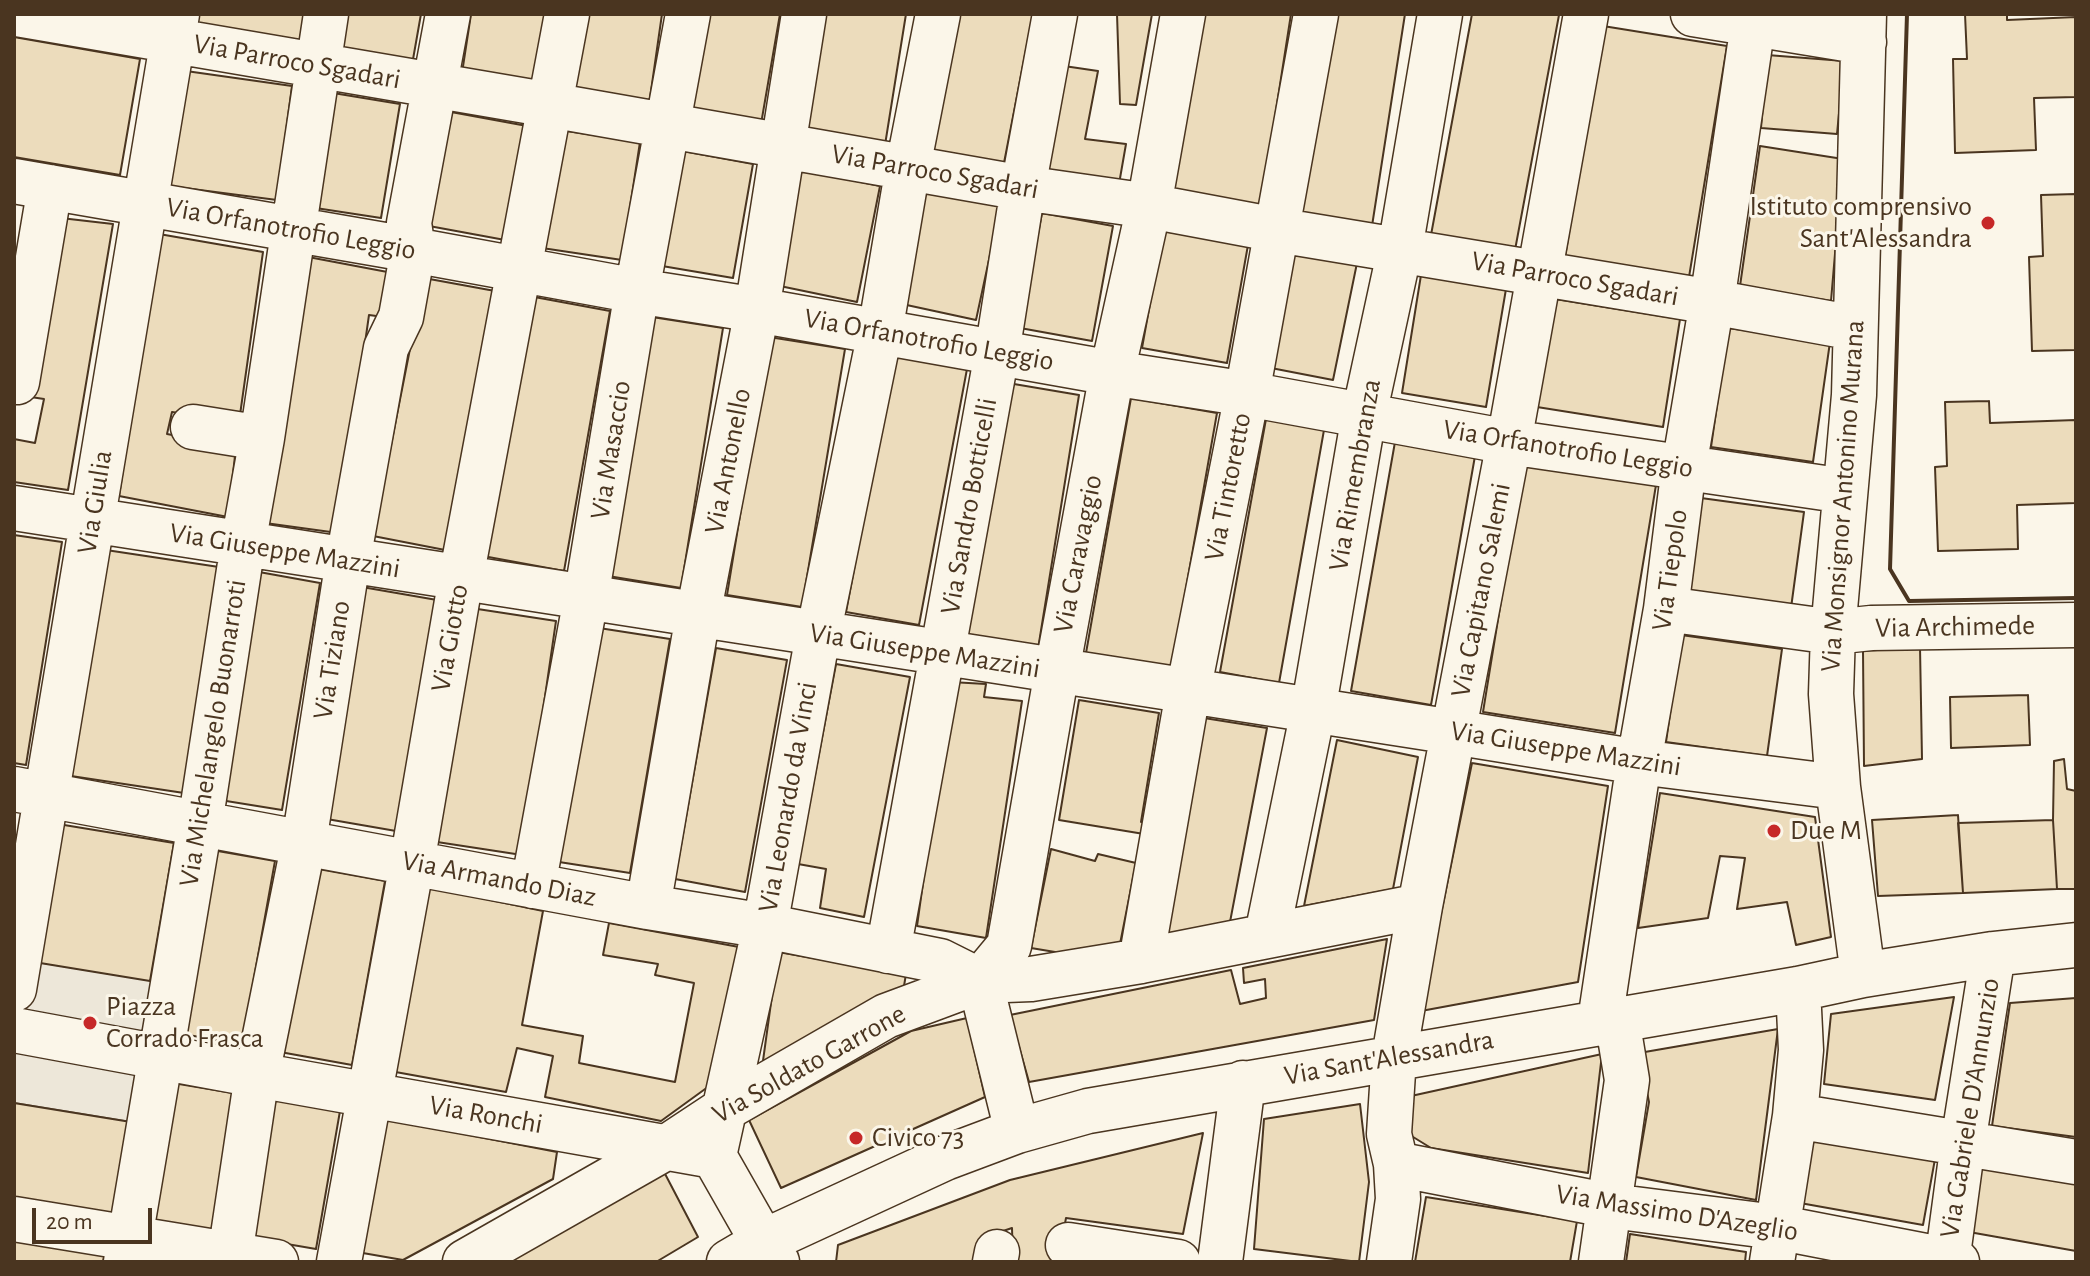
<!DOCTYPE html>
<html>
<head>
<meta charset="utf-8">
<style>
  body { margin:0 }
  #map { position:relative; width:2090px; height:1276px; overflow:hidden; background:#fbf6e9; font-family:"Alegreya Sans",sans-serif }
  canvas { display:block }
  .frame { position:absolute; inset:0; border:16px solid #4a3520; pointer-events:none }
  .scale { position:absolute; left:32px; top:1208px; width:120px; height:36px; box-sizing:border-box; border:4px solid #4a3520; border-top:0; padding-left:10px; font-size:24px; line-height:28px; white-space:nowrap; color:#4a3520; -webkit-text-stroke:6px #fbf6e9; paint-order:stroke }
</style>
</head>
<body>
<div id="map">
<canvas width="2090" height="1276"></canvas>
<div class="frame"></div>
<div class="scale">20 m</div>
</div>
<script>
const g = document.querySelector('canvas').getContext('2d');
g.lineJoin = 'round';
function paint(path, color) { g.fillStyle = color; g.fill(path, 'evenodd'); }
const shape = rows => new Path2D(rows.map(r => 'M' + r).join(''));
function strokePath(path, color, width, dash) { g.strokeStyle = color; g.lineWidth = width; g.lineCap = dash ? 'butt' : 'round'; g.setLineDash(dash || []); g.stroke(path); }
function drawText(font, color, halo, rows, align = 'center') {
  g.font = font + ' "Alegreya Sans",sans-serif'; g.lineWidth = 6; g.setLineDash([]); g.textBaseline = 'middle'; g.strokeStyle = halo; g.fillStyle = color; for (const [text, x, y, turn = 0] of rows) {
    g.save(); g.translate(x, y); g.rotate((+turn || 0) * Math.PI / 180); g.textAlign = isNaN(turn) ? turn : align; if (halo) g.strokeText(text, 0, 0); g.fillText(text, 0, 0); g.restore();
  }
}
const parking = shape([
  [19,959,173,984,149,1125,14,1103,14,989,19,959]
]);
const building = shape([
  [195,14,304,14,299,46,192,28,195,14],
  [339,14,421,14,412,65,332,50,339,14],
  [471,14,550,14,538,85,462,73,471,14],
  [585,14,662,14,649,105,571,92,585,14],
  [704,14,780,14,761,124,688,112,704,14],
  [824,14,906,14,885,145,804,133,824,14],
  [957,14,1033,14,1003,168,930,154,957,14],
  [1117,14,1152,14,1136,105,1120,104,1117,14],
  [1199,14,1291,14,1261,207,1172,193,1199,14],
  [1329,14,1405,14,1372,226,1298,215,1329,14],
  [1472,14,1559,15,1515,250,1431,235,1472,14],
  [1965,14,2007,14,2007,20,2076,17,2076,97,2034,98,2036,150,1955,153,1953,59,1967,59,1965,14],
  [1603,26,1727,46,1689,277,1565,257,1603,26],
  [14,37,140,59,120,175,14,157,14,37],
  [1767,55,1844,61,1837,134,1761,128,1767,55],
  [1064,66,1098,71,1085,139,1126,144,1119,184,1047,174,1064,66],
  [186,71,292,86,277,200,169,186,186,71],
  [327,92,400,104,381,218,309,207,327,92],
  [451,112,527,126,505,240,429,226,451,112],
  [560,130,640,142,622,260,542,248,560,130],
  [1760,146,1843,159,1831,301,1740,286,1760,146],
  [683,151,753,164,733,278,662,266,683,151],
  [799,169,880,186,857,302,775,285,799,169],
  [927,188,1001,204,976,320,902,304,927,188],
  [2076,194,2076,350,2032,351,2029,257,2043,256,2041,195,2076,194],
  [1042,213,1113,226,1092,341,1020,328,1042,213],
  [52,217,113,224,68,490,14,482,14,439,35,443,44,399,24,396,52,217],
  [1163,231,1248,245,1227,363,1142,348,1163,231],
  [159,234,263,252,239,422,172,412,167,434,236,447,228,517,119,496,159,234],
  [1295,251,1357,263,1333,380,1271,368,1295,251],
  [303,256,398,274,391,318,369,315,338,533,265,523,303,256],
  [1421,275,1506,289,1486,407,1402,393,1421,275],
  [424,278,495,291,445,550,373,536,424,278],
  [529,296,610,311,564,571,483,556,529,296],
  [1555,299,1680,319,1663,427,1537,407,1555,299],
  [652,317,723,328,681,588,608,576,652,317],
  [1728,328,1830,342,1813,462,1711,447,1728,328],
  [769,337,845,349,802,607,727,595,769,337],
  [894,355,967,369,919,625,846,612,894,355],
  [1008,383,1079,395,1038,649,967,638,1008,383],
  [1131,398,1217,413,1172,668,1086,653,1131,398],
  [1989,401,1990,423,2076,420,2076,503,2017,505,2018,549,1938,551,1935,467,1947,466,1945,402,1989,401],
  [1266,419,1324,430,1279,683,1220,672,1266,419],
  [1395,442,1475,456,1431,705,1351,691,1395,442],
  [1523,465,1656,485,1615,733,1483,712,1523,465],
  [1701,498,1804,512,1791,608,1687,593,1701,498],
  [14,535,62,542,26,765,14,763,14,535],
  [106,550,219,567,184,793,71,776,106,550],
  [259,572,320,583,282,810,220,800,259,572],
  [362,587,437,600,396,831,321,818,362,587],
  [471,608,556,621,522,855,437,842,471,608],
  [599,628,670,639,630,873,559,862,599,628],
  [1681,635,1782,649,1767,756,1666,742,1681,635],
  [1920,647,1922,759,1864,766,1863,651,1920,647],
  [716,648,787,660,745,892,675,879,716,648],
  [836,664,910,677,864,917,820,908,826,869,798,864,836,664],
  [951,682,986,684,984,697,1022,701,986,938,917,926,951,682],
  [2028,695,2030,745,1951,748,1950,697,2028,695],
  [1079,700,1159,713,1141,822,1147,822,1144,834,1059,820,1079,700],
  [1204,718,1267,728,1230,922,1161,937,1204,718],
  [1337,740,1418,757,1393,889,1304,906,1337,740],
  [2064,759,2067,789,2076,791,2076,889,2057,889,2053,820,2054,761,2064,759],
  [1472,763,1608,786,1578,982,1421,1011,1472,763],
  [1660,793,1815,817,1831,937,1796,945,1787,902,1737,909,1745,858,1720,856,1708,918,1638,928,1660,793],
  [1958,815,1963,893,1878,896,1872,820,1958,815],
  [2053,820,2057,889,1963,893,1958,823,2053,820],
  [58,824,174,843,150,981,34,962,58,824],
  [1051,849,1095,861,1098,854,1136,863,1120,944,1073,955,1031,948,1051,849],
  [212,850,275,861,242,1045,178,1033,212,850],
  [313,868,385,881,352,1065,280,1052,313,868],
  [424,886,543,911,522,1025,583,1036,579,1063,675,1082,694,983,655,975,658,964,603,955,609,923,739,947,712,1084,661,1121,545,1097,553,1056,517,1048,506,1092,390,1071,424,886],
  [1387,939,1374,1020,1029,1082,1010,1015,1231,970,1240,1004,1266,998,1265,979,1244,983,1243,968,1387,939],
  [778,952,906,974,904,986,762,1068,778,952],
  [1954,997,1935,1100,1824,1084,1831,1014,1954,997],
  [2076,998,2076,1137,1992,1126,2010,1003,2076,998],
  [967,1018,985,1097,781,1188,749,1120,911,1031,967,1018],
  [1778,1029,1756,1200,1636,1177,1649,1102,1639,1053,1778,1029],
  [1602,1054,1588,1173,1431,1148,1405,1132,1411,1096,1602,1054],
  [173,1083,239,1094,213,1236,148,1224,173,1083],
  [269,1099,340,1111,316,1249,246,1237,269,1099],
  [14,1103,131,1122,112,1218,14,1204,14,1103],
  [1360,1104,1369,1182,1359,1262,1254,1249,1264,1119,1360,1104],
  [377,1117,557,1152,553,1179,403,1260,357,1252,377,1117],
  [1203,1133,1183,1234,1066,1218,1058,1262,1013,1262,1012,1228,982,1238,976,1262,836,1262,838,1245,1010,1180,1203,1133],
  [1812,1138,1935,1159,1923,1225,1800,1203,1812,1138],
  [1981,1166,2076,1183,2076,1251,1969,1232,1981,1166],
  [663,1170,698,1237,656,1262,510,1262,663,1170],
  [1426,1197,1577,1221,1570,1262,1415,1262,1426,1197],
  [1630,1234,1746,1252,1745,1262,1626,1262,1630,1234],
  [14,1239,105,1252,103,1262,14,1262,14,1239]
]);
const minor = shape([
  [17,14,550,105,1023,188,1149,206,1277,230,1712,302,1855,328],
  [1693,14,1864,42],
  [14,181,413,250,637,291,757,310,1112,373,1247,394,1509,442,1845,491],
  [17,382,50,187],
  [193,427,262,438],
  [14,508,1453,732,1639,762,1838,787],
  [1666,609,1833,632,1871,628,2076,625],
  [14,789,648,907,765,926,940,961,980,981],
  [533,886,586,598,637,291,688,14],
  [648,907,698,615,757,310,804,14],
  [1267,935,1313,711,1364,415,1400,249,1440,14],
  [888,951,997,353,1023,188,1055,14],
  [1141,961,1188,692,1247,394,1316,14],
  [1863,975,1838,787,1831,694,1833,632,1854,395,1864,14],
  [980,981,1009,946,1057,671,1112,373,1149,206,1183,14],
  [980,981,1017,1131],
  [14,989,177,14],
  [1600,1021,1639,762,1666,609,1684,467,1712,302,1753,24],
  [14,1030,257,1075,714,1156,763,1242,777,1262],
  [1795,1116,2076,1162],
  [714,1156,765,926,818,635,880,332,908,167,938,14],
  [1396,1164,1611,1206,1776,1227,1957,1262],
  [14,1219,276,1262],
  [1068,1245,1178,1262],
  [126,1262,200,824,243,544,262,438,326,14],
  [229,1262,257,1075,304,842,348,560,386,348,401,317,413,250,409,223,448,14],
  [339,1262,412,863,461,578,567,14],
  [465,1262,667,1147,726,1108,886,1016,980,981,1031,979,1141,961,1420,906],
  [729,1262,763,1242,945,1158,1017,1131,1088,1111,1798,989,1863,975,1993,954,2076,945],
  [995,1262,997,1252],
  [1220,1262,1243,1083],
  [1389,1262,1398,1199,1396,1164,1389,1134,1394,1057,1420,906,1509,442,1586,14],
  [1601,1262,1627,1080,1617,1019],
  [1772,1262,1795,1116,1801,1050,1798,989],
  [1947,1262,1963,1143,1993,954]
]);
const wall = shape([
  [1907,14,1890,569,1909,601,2076,598]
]);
const markers = [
  [1988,223,8,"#c62828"],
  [1774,831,8,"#c62828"],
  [90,1023,8,"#c62828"],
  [856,1138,8,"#c62828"]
];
const streetNames = [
  ["Via Parroco Sgadari",297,62,10],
  ["Via Parroco Sgadari",935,172,10],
  ["Via Orfanotrofio Leggio",291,229,10],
  ["Via Parroco Sgadari",1575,279,10],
  ["Via Orfanotrofio Leggio",929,340,10],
  ["Via Orfanotrofio Leggio",1568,449,9],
  ["Via Masaccio",611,450,-81],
  ["Via Antonello",728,461,-79],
  ["Via Rimembranza",1355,475,-80],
  ["Via Tintoretto",1228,487,-79],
  ["Via Monsignor Antonino Murana",1843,496,-86],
  ["Via Giulia",95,502,-81],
  ["Via Sandro Botticelli",969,506,-80],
  ["Via Giuseppe Mazzini",285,551,9],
  ["Via Caravaggio",1078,554,-79],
  ["Via Tiepolo",1670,570,-82],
  ["Via Capitano Salemi",1481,590,-79],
  ["Via Archimede",1955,627,-1],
  ["Via Giotto",450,638,-80],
  ["Via Giuseppe Mazzini",925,651,9],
  ["Via Tiziano",332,660,-81],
  ["Via Michelangelo Buonarroti",213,733,-81],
  ["Via Giuseppe Mazzini",1566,749,9],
  ["Via Leonardo da Vinci",788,797,-80],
  ["Via Armando Diaz",499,879,11],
  ["Via Sant'Alessandra",1389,1058,-10],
  ["Via Soldato Garrone",809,1064,-29],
  ["Via Gabriele D'Annunzio",1970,1108,-81],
  ["Via Ronchi",486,1115,10],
  ["Via Massimo D'Azeglio",1677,1213,9]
];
const poiNames = [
  ["Istituto comprensivo",1972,207,"right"],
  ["Sant'Alessandra",1972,239,"right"],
  ["Due M",1790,831],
  ["Piazza",106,1007],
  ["Corrado Frasca",106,1039],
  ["Civico 73",872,1138]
];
paint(parking, '#ede7d9');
strokePath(parking, '#887966', 2);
paint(building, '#ecdcbc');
strokePath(building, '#4a3520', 2);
strokePath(minor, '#4a3520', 47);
strokePath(minor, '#fbf6e9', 44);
strokePath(wall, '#4a3520', 4);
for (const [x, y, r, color] of markers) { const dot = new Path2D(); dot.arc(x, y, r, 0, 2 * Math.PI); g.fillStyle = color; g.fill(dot); strokePath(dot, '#fbf6e9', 3); }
drawText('28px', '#4a3520', '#fbf6e9', streetNames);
drawText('28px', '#4a3520', '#fbf6e9', poiNames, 'left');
</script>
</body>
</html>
